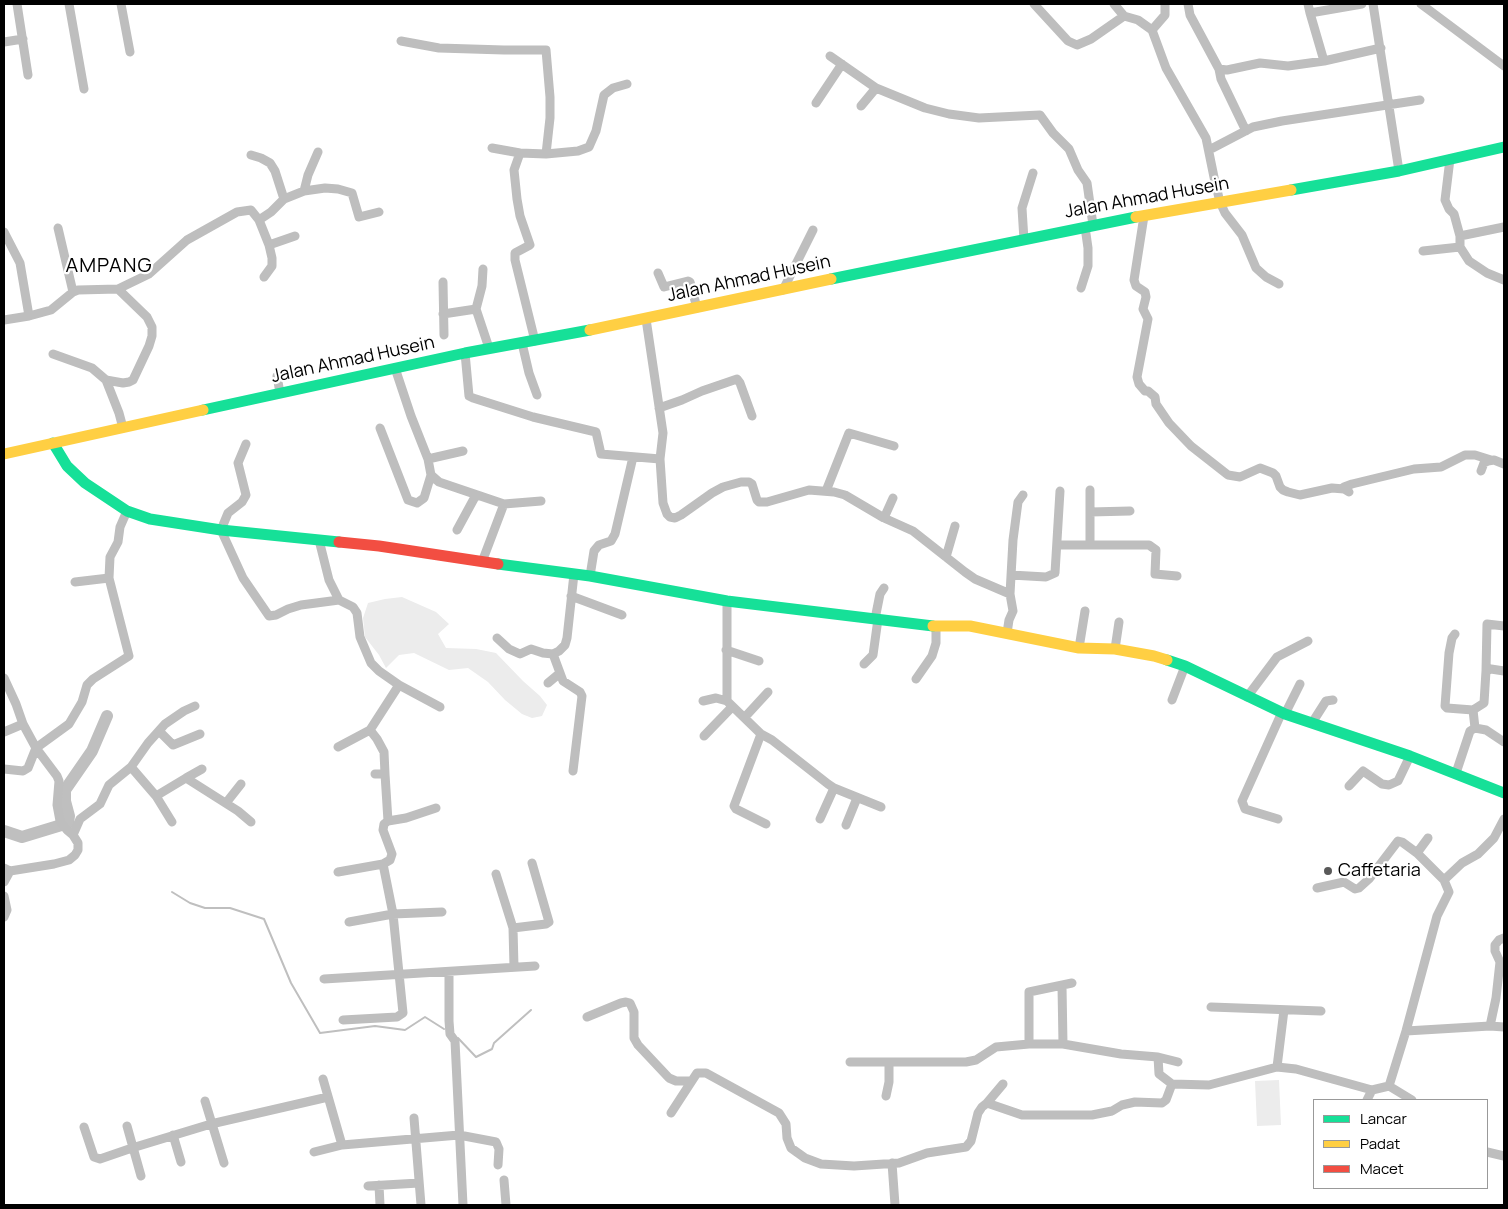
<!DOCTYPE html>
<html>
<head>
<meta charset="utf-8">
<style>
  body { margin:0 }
  #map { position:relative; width:1508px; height:1209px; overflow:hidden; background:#fff; font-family:Manrope,sans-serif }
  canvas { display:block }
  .frame { position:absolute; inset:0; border:5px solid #000; pointer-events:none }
  .legend { position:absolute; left:1313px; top:1099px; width:175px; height:90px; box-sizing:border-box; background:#fff; border:1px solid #999; margin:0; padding:6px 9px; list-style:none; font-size:15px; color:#000 }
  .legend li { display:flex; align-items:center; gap:10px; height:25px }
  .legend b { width:25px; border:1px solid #999 }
</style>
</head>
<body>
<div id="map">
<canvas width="1508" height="1209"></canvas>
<div class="frame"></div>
<ul class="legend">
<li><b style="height:6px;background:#16e098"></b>Lancar</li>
<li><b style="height:6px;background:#ffcf43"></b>Padat</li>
<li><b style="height:6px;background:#f24e42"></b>Macet</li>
</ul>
</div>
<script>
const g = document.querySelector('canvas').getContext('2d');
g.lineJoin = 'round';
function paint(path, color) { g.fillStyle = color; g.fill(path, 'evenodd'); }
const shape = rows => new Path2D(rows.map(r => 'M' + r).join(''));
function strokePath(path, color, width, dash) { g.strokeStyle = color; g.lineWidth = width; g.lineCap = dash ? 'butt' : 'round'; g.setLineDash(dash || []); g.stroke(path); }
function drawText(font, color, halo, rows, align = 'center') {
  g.font = font + ' Manrope,sans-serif'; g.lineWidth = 4.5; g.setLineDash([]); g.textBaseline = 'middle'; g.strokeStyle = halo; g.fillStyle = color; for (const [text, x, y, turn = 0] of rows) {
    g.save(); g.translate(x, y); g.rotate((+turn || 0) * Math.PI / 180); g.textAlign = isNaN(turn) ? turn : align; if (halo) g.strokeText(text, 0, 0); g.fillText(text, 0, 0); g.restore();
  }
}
const green = shape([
  [402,597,436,612,449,624,438,634,446,648,476,649,496,653,523,681,540,696,547,705,542,716,532,718,522,714,505,700,488,682,468,668,449,670,414,653,399,655,386,668,379,655,365,637,363,618,368,603,385,599],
  [1279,1080,1281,1125,1257,1126,1255,1081]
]);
const stream = shape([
  [172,892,190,903,205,908,230,908,264,919,291,983,320,1033,375,1026,405,1030,425,1017,444,1029],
  [458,1038,476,1057,492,1049,494,1043,531,1010]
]);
const river = shape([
  [4,831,22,837,68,823,69,816,65,801,65,790,92,751,107,716]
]);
const street = shape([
  [17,4,28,75],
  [69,4,84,89],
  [121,4,130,52],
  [1034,4,1068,41,1077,45,1091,39,1124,16,1138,20,1152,30,1166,68,1206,138,1215,182,1220,202,1225,213,1242,235,1256,268,1266,277,1279,284],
  [1114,4,1124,16],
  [1188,4,1190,15,1219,69,1227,70,1260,63,1288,66,1324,61,1381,48],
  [1308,4,1310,13,1362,4],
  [1373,4,1399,171],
  [1421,4,1504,66],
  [1310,13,1324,61],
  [1152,30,1165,15,1165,4],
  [401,41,439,48,504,50,546,50,550,97,550,118,546,154,520,153,492,148],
  [4,42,23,39],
  [830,56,876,88,925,108,949,114,979,118,1040,115,1053,133,1069,149,1078,170,1087,183,1093,225],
  [1219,69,1221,79,1246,131],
  [816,103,842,64],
  [861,106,876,88],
  [1209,150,1253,127,1282,121,1420,100],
  [520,153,514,170,517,199,520,216,530,245,515,253,515,260,535,341],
  [546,154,578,151,589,147,596,131,604,95,613,88,627,84],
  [251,155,261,158,270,163,275,171,284,199],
  [1450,159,1445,200,1449,209,1454,214,1460,236,1460,247,1469,261,1487,273,1504,280],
  [304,191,325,188,338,189,352,193,359,217,379,212],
  [1144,216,1134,280,1136,286,1145,292,1146,297,1143,309,1148,319,1137,377,1139,384,1145,391,1148,391,1155,397,1156,404,1169,423,1191,446,1228,475,1240,477,1260,468,1273,473,1276,476,1280,487,1283,490,1288,492,1300,495,1332,488,1344,489,1349,492],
  [58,228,73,292],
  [4,232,20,263,29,316],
  [1460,236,1504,227],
  [1024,240,1022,208,1033,173],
  [269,245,295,236],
  [1423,251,1460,247],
  [483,269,482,286,476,309,489,348],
  [658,273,664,287,688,281,690,282,697,308],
  [264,277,272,266,272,258,269,245,259,220,271,212,284,199,304,191,308,175,318,152],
  [443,282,444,335],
  [1081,288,1088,266,1088,248,1085,227],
  [783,290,813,230],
  [443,314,476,309],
  [646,319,663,433,660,459,663,503,667,514,670,517,675,518,681,515,712,493,723,487,741,482,749,482,752,484,757,500,759,502,767,502,809,490,834,492,845,495,884,518,913,531,965,572,975,579,1010,594,1013,611,1009,620,1007,633],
  [4,320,29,316,51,310,73,292,78,290,118,289,149,274,187,240,237,212,251,210,259,220],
  [522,343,529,373,537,395],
  [465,353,469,396,473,398,533,417,596,432,601,454,660,459],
  [53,354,92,368,106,380,119,413,123,428],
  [395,368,411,416,428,459,431,475,439,482,504,504,482,562],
  [277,376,280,393],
  [106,380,123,383,129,382,133,380,149,346,152,336,152,327,147,317,118,289],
  [659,408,682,400,702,391,737,379,740,383,752,416],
  [380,428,408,500,417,503,424,498,431,475],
  [246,444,238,463,246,495,242,502,228,513,221,530,243,578,269,616,276,615,288,609,301,605,339,600],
  [428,459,463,451],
  [1481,471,1484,463,1488,461,1494,460,1504,464],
  [1344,489,1344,487,1352,484,1414,469,1441,467,1465,455,1475,455,1491,460],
  [826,491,849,433,894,446],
  [504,504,541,501],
  [1090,512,1130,511],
  [884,518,893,498],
  [457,530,476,495],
  [319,540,329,580,339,600,353,607,357,613,360,637,371,663,379,671,399,685,440,707],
  [1058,545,1149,545,1156,550,1155,574,1177,576],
  [1090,545,1090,490],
  [946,557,955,526],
  [1011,575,1046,577,1055,573,1060,491],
  [590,576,594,551,599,545,611,541,615,534,633,457],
  [75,582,109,578],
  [1010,594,1013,540,1018,502,1023,495],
  [571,596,622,615],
  [875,619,880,594,884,588],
  [1455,634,1452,638,1449,653,1445,706,1447,708,1473,710,1475,728],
  [497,638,509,649,520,654,531,649,543,653,553,654,559,651,565,645,567,638,574,574],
  [1079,648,1085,611],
  [1115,649,1119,622],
  [726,650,759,661],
  [553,654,563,681,580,692,582,696,573,771],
  [864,664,873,655,878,619],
  [1486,671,1487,624,1504,626],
  [4,678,16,704,23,724,36,748,57,776,59,781,57,805,60,821,67,830,73,835],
  [916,679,932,656,936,643,936,626],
  [548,683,560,673],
  [1247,697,1277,657,1308,641],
  [1172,700,1185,666],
  [703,701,716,698,727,701,761,734,772,740,828,784,834,788,881,807],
  [727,701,727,601],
  [1473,710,1484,703,1486,671,1491,669,1504,671],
  [1285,714,1300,684],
  [745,717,768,692],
  [1312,723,1326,701,1333,700],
  [1475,728,1486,730,1504,742],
  [370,730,377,739,384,752,385,774,375,774],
  [159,731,173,745,200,734],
  [4,732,23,724],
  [761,734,734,806,736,809,766,824],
  [704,736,732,707],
  [338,747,370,730,399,685],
  [131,767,156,796,186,778,238,811,251,822],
  [4,769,23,771,28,768,36,748,69,724,82,702,87,685,93,679,129,656,109,578,110,557,118,542,120,527,127,511],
  [1456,773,1470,731,1475,728],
  [385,774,388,821],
  [186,778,202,769],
  [1349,786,1363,771,1382,784,1389,785,1398,781,1410,756],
  [156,796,172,822],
  [226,803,241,784],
  [820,819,834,788],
  [1278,819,1245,809,1242,801,1282,712],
  [846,825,857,798],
  [1417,853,1428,838],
  [4,868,10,871,54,864,69,860,75,855,78,850,78,843,73,835,80,819,100,804,109,785,131,767,148,743,165,724,184,711,195,706],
  [338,872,383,864,390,860,392,854,383,830,384,824,388,821,406,818,436,808],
  [496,874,513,928,514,967],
  [1444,880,1462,863,1478,854,1494,838,1504,819],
  [4,882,10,871],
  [1317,888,1344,882,1355,889,1359,888,1369,879,1398,841,1402,842,1417,853,1444,880,1449,892,1437,916,1406,1031,1389,1086],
  [4,896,7,910,4,917],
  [349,922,393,914,442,912],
  [513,928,546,924,549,922,532,863],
  [449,972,449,1021,450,1034,455,1041,463,1205],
  [324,979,535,966],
  [1062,986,1063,1044],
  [1211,1007,1321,1011],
  [587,1017,621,1003,626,1002,630,1003,634,1012,634,1038,638,1045,669,1078,676,1081,691,1081],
  [343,1020,397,1017,403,1013,393,914,383,864],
  [1490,1026,1496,998,1500,962,1495,951,1495,945,1499,940,1504,938],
  [1406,1031,1490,1026,1504,1027],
  [1029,1044,1029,992,1072,983],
  [1158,1057,1159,1074,1172,1084],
  [850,1062,966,1062,976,1060,996,1047,1029,1044,1063,1044,1121,1054,1158,1057,1178,1062],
  [1277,1067,1284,1010],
  [323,1079,342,1145],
  [886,1096,889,1082,889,1062],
  [1367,1100,1372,1090],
  [205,1101,224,1163],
  [987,1103,1003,1084],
  [671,1113,697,1073,706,1073,779,1113,786,1124,787,1138,791,1148,805,1158,821,1164,854,1166,899,1163,927,1153,966,1147,971,1141,978,1113,982,1107,987,1103,1022,1115,1092,1115,1112,1111,1122,1105,1135,1102,1162,1103,1166,1100,1172,1084,1209,1085,1277,1067,1296,1069,1372,1090,1389,1086,1412,1100],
  [414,1118,421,1205],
  [127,1126,141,1176],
  [84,1127,94,1157,100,1159,132,1148,211,1124,328,1097],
  [173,1135,181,1162],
  [314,1152,342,1145,459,1135,496,1142,499,1149,498,1165],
  [1487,1152,1504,1156],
  [892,1163,895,1205],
  [504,1180,506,1205],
  [379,1185,380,1205],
  [368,1186,419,1183]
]);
const fast = shape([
  [1291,190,1399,171,1504,147],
  [831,279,1136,217],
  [203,410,465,353,590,330],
  [53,443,67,466,85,483,127,511,150,519,221,530,339,542],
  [498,564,590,576,727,601,933,626],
  [1167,660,1185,666,1285,714,1410,756,1504,793]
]);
const slow = shape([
  [1136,217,1291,190],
  [590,330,831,279],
  [4,454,203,410],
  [933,626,970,626,1079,648,1115,649,1154,656,1167,660]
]);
const jam = shape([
  [339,542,379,546,498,564]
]);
const markers = [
  [1328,871,5,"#595959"]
];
const streetNames = [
  ["Jalan Ahmad Husein",1147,198,-10],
  ["Jalan Ahmad Husein",749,279,-12],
  ["Jalan Ahmad Husein",353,360,-12]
];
const poiNames = [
  ["Caffetaria",1338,871]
];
const quarterNames = [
  ["AMPANG",109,266]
];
paint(green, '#ececec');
strokePath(stream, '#bfbfbf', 2);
strokePath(river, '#bfbfbf', 12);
strokePath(street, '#bebebe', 9);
strokePath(fast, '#16e098', 11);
strokePath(slow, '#ffcf43', 11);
strokePath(jam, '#f24e42', 11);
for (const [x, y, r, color] of markers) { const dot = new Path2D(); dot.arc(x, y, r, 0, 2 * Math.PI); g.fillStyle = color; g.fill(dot); strokePath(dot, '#fff', 2); }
drawText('18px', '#000', '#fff', streetNames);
drawText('18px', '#000', '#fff', poiNames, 'left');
g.letterSpacing = '1px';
drawText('20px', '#000', '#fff', quarterNames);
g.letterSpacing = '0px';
</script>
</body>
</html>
